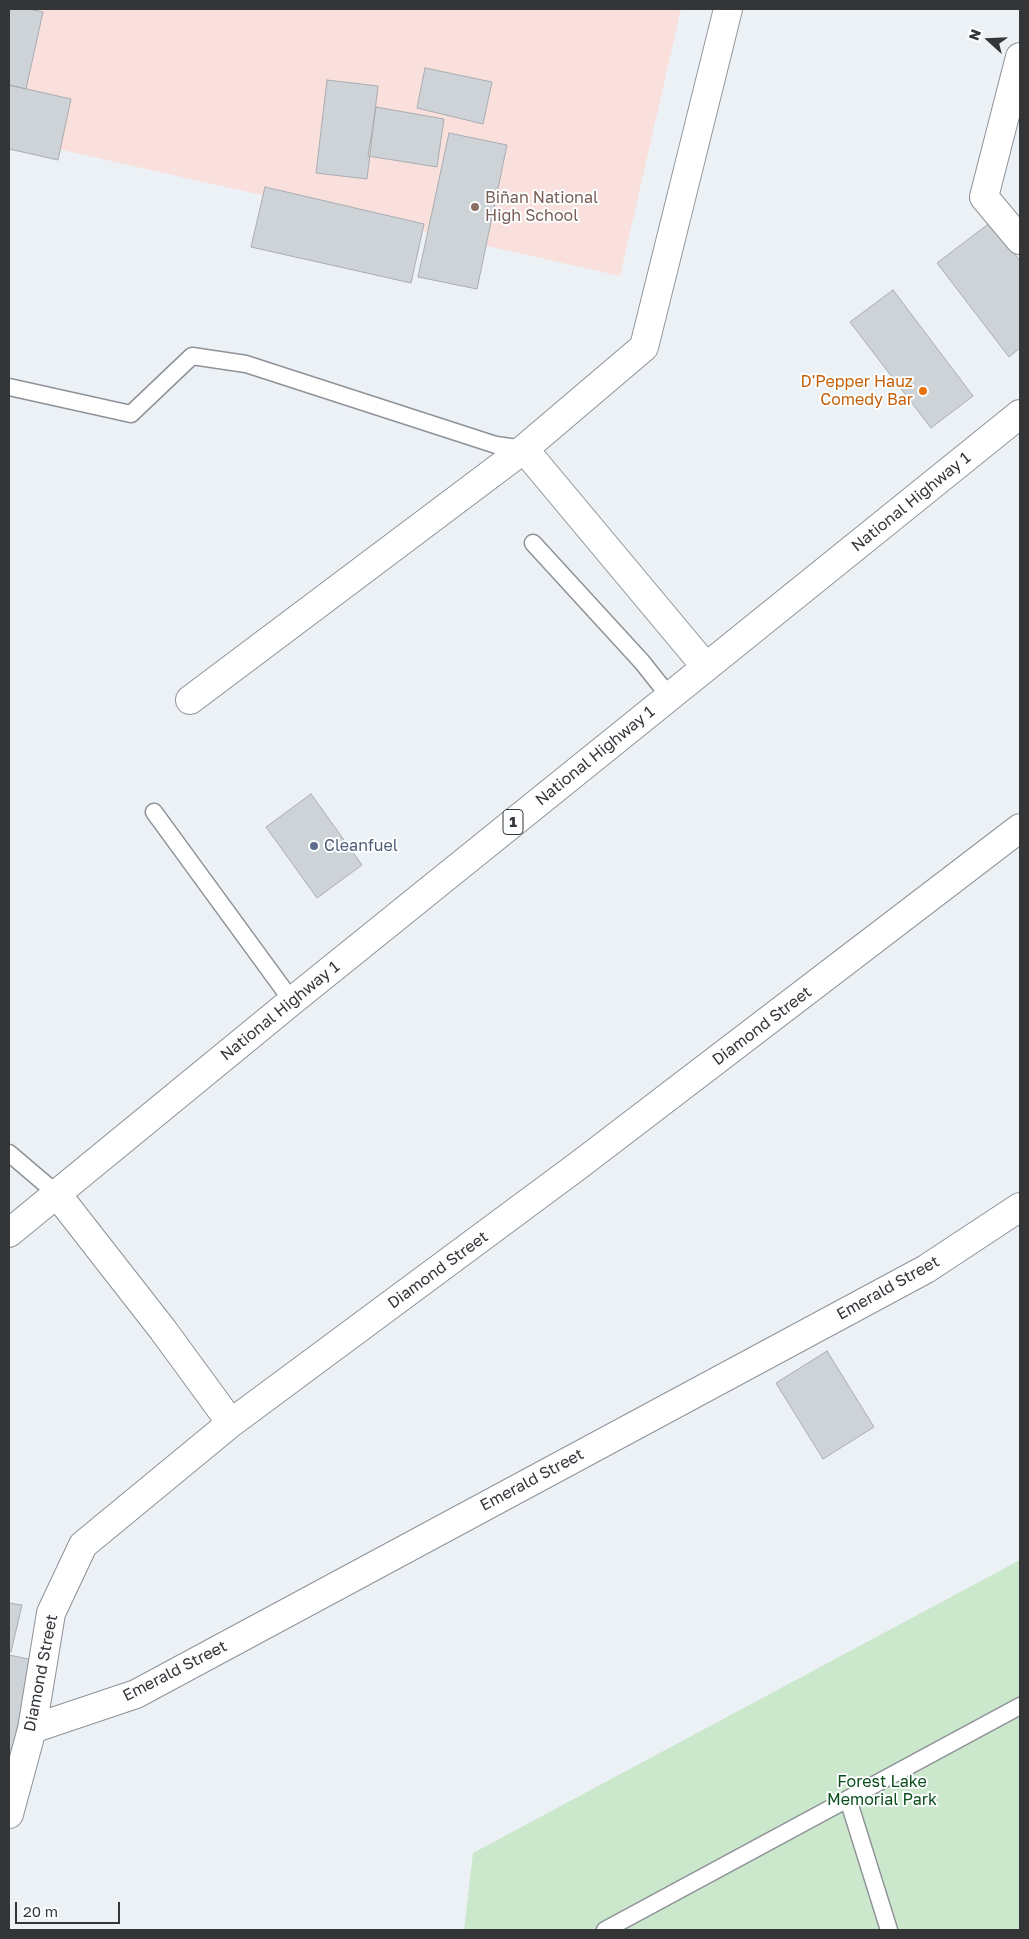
<!DOCTYPE html>
<html>
<head>
<meta charset="utf-8">
<style>
  body { margin:0 }
  #map { position:relative; width:1029px; height:1939px; overflow:hidden; background:#ecf1f6; font-family:"Golos Text",sans-serif }
  canvas { display:block }
  .frame { position:absolute; inset:0; border:10px solid #343537; pointer-events:none }
  .north { position:absolute; left:964px; top:15px; width:50px; height:50px; -webkit-text-stroke:4px #fdfeff; paint-order:stroke; rotate:290deg; font-size:14px; font-weight:700; line-height:20px; text-align:center; color:#343537 }
  .north::after { content:''; display:block; margin:auto; width:18px; height:22px; background:#343537; clip-path:polygon(50% 0,100% 100%,50% 72%,0 100%) }
  .scale { position:absolute; left:15px; top:1902px; width:105px; height:22px; box-sizing:border-box; border:2px solid #343537; border-top:0; padding-left:6px; font-size:15px; line-height:18px; white-space:nowrap; color:#343537; -webkit-text-stroke:4px #fdfeff; paint-order:stroke }
</style>
</head>
<body>
<div id="map">
<canvas width="1029" height="1939"></canvas>
<div class="frame"></div>
<div class="north">N</div>
<div class="scale">20 m</div>
</div>
<script>
const g = document.querySelector('canvas').getContext('2d');
g.lineJoin = 'round';
function paint(path, color) { g.fillStyle = color; g.fill(path, 'evenodd'); }
const shape = rows => new Path2D(rows.map(r => 'M' + r).join(''));
function strokePath(path, color, width, dash) { g.strokeStyle = color; g.lineWidth = width; g.lineCap = dash ? 'butt' : 'round'; g.setLineDash(dash || []); g.stroke(path); }
function drawText(font, color, halo, rows, align = 'center') {
  g.font = font + ' "Golos Text",sans-serif'; g.lineWidth = 4; g.setLineDash([]); g.textBaseline = 'middle'; g.strokeStyle = halo; g.fillStyle = color; for (const [text, x, y, turn = 0] of rows) {
    g.save(); g.translate(x, y); g.rotate((+turn || 0) * Math.PI / 180); g.textAlign = isNaN(turn) ? turn : align; if (halo) g.strokeText(text, 0, 0); g.fillText(text, 0, 0); g.restore();
  }
}
const education = shape([
  [9,9,681,9,620,276,9,138]
]);
const green = shape([
  [1020,1560,1020,1930,464,1930,473,1853]
]);
const building = shape([
  [9,9,28,9,43,12,26,89,9,85,9,9],
  [425,68,492,82,483,124,417,108,425,68],
  [327,80,378,86,367,179,316,173,327,80],
  [9,85,71,99,58,160,9,149,9,85],
  [376,107,444,119,437,167,368,156,376,107],
  [449,133,507,145,477,289,418,277,449,133],
  [265,187,424,224,411,283,251,247,265,187],
  [991,222,1020,261,1020,348,1009,357,937,263,991,222],
  [893,290,973,396,931,428,850,322,893,290],
  [311,794,362,865,317,898,266,827,311,794],
  [827,1351,874,1427,823,1459,776,1383,827,1351],
  [9,1603,22,1605,11,1652,9,1651,9,1603],
  [9,1655,33,1660,12,1750,9,1750,9,1655]
]);
const lane = shape([
  [9,387,131,414,192,356,246,364,496,445,524,449],
  [533,543,642,662,669,696],
  [154,812,292,1001],
  [9,1153,56,1193],
  [848,1799,889,1930],
  [605,1930,1020,1706]
]);
const street = shape([
  [1020,57,984,197,1020,240],
  [524,449,706,667],
  [190,700,524,449,644,347,728,9],
  [56,1193,163,1330,231,1423],
  [32,1729,136,1694,926,1269,1020,1207],
  [9,1814,32,1729,51,1613,83,1545,231,1423,579,1165,1020,828]
]);
const highway = shape([
  [9,1233,292,1001,1020,414]
]);
const markers = [
  [475,207,5,"#8d6e63"],
  [923,391,5,"#e8710a"],
  [314,846,5,"#5c6f8a"]
];
const shields = [
  [513,822,20]
];
const shieldNames = [
  ["1",513,822]
];
const educationNames = [
  ["Biñan National",485,198],
  ["High School",485,216]
];
const foodNames = [
  ["D'Pepper Hauz",913,382],
  ["Comedy Bar",913,400]
];
const streetNames = [
  ["National Highway 1",911,502,-39],
  ["National Highway 1",595,756,-39],
  ["National Highway 1",280,1011,-39],
  ["Diamond Street",762,1026,-37],
  ["Diamond Street",438,1270,-36],
  ["Emerald Street",888,1288,-29],
  ["Emerald Street",532,1480,-28],
  ["Emerald Street",175,1671,-27],
  ["Diamond Street",41,1673,-79]
];
const serviceNames = [
  ["Cleanfuel",324,846]
];
const parkNames = [
  ["Forest Lake",882,1782],
  ["Memorial Park",882,1800]
];
paint(education, '#fae0dd');
paint(green, '#cbe7cc');
paint(building, '#ced3d8');
strokePath(building, '#a8adb2', 1);
strokePath(lane, '#8e9297', 19);
strokePath(street, '#8e9297', 30);
strokePath(highway, '#8e9297', 30);
strokePath(lane, '#fff', 16);
strokePath(street, '#fff', 28);
strokePath(highway, '#fff', 28);
for (const [x, y, r, color] of markers) { const dot = new Path2D(); dot.arc(x, y, r, 0, 2 * Math.PI); g.fillStyle = color; g.fill(dot); strokePath(dot, '#fdfeff', 2); }
for (const [x, y, w] of shields) { const box = new Path2D(); box.roundRect(x - w / 2, y - 12.5, w, 25, 4); g.fillStyle = '#fdfeff'; g.fill(box); strokePath(box, '#343537', 1); }
drawText('bold 15px', '#343537', null, shieldNames);
drawText('16px', '#785e54', '#fdfeff', educationNames, 'left');
drawText('16px', '#c56008', '#fdfeff', foodNames, 'right');
drawText('16px', '#343537', '#fdfeff', streetNames);
drawText('16px', '#4e5e75', '#fdfeff', serviceNames, 'left');
drawText('16px', '#0b4e1a', '#fdfeff', parkNames);
</script>
</body>
</html>
